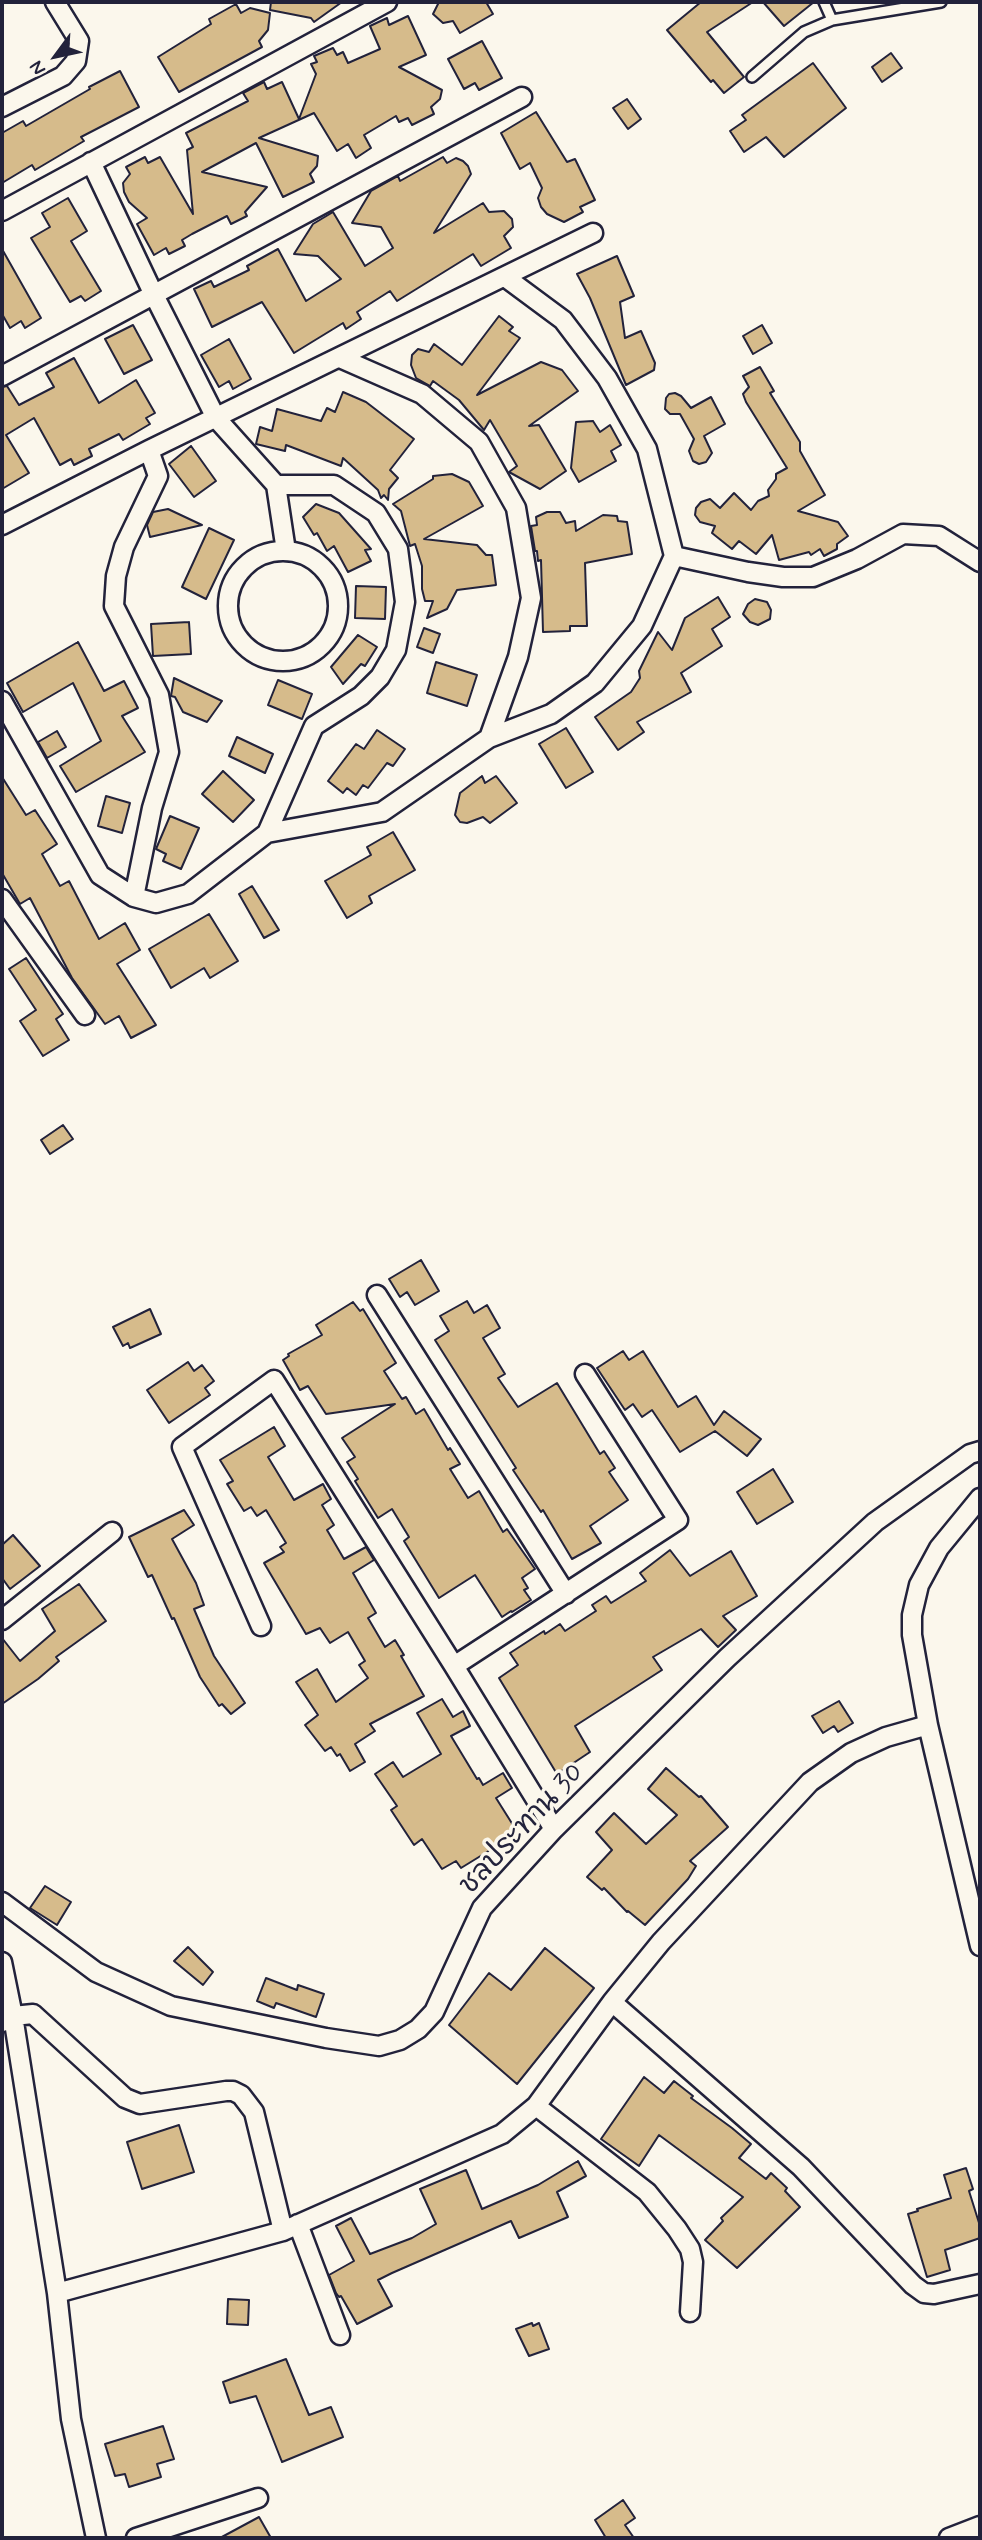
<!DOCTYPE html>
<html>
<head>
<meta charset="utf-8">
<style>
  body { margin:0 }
  #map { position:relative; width:982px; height:2540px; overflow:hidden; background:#fbf7ec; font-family:Mynerve,sans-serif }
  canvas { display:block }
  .frame { position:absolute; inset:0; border:4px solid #22223b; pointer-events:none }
  .north { position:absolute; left:21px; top:21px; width:70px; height:70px; -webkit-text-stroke:5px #fbf7ec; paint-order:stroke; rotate:237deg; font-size:19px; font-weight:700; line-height:28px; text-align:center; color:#22223b }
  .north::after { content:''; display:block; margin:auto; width:24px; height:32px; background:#22223b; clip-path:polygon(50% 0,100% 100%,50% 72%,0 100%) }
</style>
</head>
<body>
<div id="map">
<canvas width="982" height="2540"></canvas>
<div class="frame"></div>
<div class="north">N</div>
</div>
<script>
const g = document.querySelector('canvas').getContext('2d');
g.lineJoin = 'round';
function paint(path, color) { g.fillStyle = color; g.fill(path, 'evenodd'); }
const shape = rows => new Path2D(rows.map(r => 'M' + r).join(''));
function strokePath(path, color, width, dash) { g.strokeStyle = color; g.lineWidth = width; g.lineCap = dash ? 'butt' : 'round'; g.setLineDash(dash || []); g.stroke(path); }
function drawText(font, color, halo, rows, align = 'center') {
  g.font = font + ' Mynerve,"Playpen Sans Thai",sans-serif'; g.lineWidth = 7; g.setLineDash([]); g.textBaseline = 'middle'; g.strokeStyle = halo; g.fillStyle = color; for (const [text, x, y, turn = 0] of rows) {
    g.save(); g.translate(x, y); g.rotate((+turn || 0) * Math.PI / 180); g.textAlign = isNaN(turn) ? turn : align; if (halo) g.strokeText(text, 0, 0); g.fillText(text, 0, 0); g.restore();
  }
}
const building = shape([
  [271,2,342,2,314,22,311,18,270,10,271,2],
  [439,2,486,2,493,14,460,33,453,21,443,23,433,14,439,2],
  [701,2,753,2,707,32,744,77,724,93,713,80,711,82,667,30,701,2],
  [763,2,814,2,784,26,763,2],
  [236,4,241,13,250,8,270,13,268,30,259,41,262,47,179,92,158,57,211,24,209,19,236,4],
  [408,16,426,55,399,67,442,90,440,99,431,107,434,114,412,125,408,118,399,122,396,116,364,135,371,148,356,158,348,144,337,151,314,113,259,138,318,156,317,166,310,174,314,182,283,197,256,143,202,172,267,187,245,212,247,216,231,224,227,216,192,234,182,240,185,246,169,254,166,248,154,255,137,224,147,218,129,202,124,192,123,183,130,174,126,167,145,157,148,163,160,157,193,214,187,150,193,147,186,133,248,101,243,93,264,82,267,89,282,82,299,119,316,74,311,64,317,62,314,56,333,48,337,55,343,52,348,63,380,49,370,26,387,18,389,25,408,16],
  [482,41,502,78,479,90,475,83,464,89,448,59,482,41],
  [891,53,902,68,882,82,872,67,891,53],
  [813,63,846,108,784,157,766,137,744,152,730,131,746,120,742,115,813,63],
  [120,71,139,107,81,137,84,141,35,170,32,165,2,183,2,133,23,121,26,126,90,89,89,87,120,71],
  [627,99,641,119,628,129,613,108,627,99],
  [536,112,567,162,575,159,595,200,580,207,583,212,564,222,547,214,541,207,538,198,542,188,530,163,520,169,501,133,536,112],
  [443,157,447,163,456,158,463,161,468,166,471,174,434,233,483,203,489,212,504,211,512,219,513,227,504,236,511,248,481,266,473,254,397,301,390,291,357,312,361,319,346,329,343,323,294,353,262,302,212,327,194,289,211,281,214,287,249,270,247,266,278,249,306,301,341,279,318,256,294,254,313,224,333,212,365,266,393,248,381,227,352,223,371,191,398,176,400,181,443,157],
  [68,198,87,231,71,241,101,291,85,301,81,296,70,302,31,238,50,227,42,213,68,198],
  [2,249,41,318,25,328,21,321,10,328,2,314,2,249],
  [617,256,634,296,620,302,625,338,641,331,655,363,654,370,626,385,590,298,577,274,617,256],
  [499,316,513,327,509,331,520,338,477,395,541,362,562,370,578,391,529,426,539,425,566,471,540,489,509,472,517,466,490,420,484,430,459,400,433,381,430,386,416,378,411,365,412,355,418,349,429,352,434,344,462,365,499,316],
  [133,325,152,360,124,374,105,339,133,325],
  [762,325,772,343,753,354,743,336,762,325],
  [229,339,251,379,233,389,229,381,219,387,201,355,229,339],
  [74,358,99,403,136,380,155,413,146,418,150,424,123,440,119,434,89,449,92,456,74,465,71,459,60,465,34,418,6,435,29,473,2,489,2,387,7,386,19,405,54,387,46,373,74,358],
  [760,367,774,391,770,393,800,442,800,451,825,495,798,511,838,522,848,536,837,544,837,549,824,556,820,549,811,555,809,552,779,560,772,535,756,554,739,541,732,549,712,533,715,526,700,522,695,515,696,508,701,502,710,499,720,508,734,493,751,510,758,501,769,496,768,490,776,479,776,474,787,468,746,402,743,394,749,387,743,376,760,367],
  [343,392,366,402,414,439,390,470,398,478,389,489,388,500,384,495,381,498,378,490,343,458,341,466,286,445,285,451,256,444,260,427,272,431,277,409,321,421,327,408,335,412,343,392],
  [675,393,681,396,691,408,711,397,725,424,704,436,712,453,706,462,699,464,693,461,689,451,694,439,680,414,670,414,665,409,666,398,669,394,675,393],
  [593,421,600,432,610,425,621,445,611,451,616,461,579,482,571,468,576,422,593,421],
  [191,446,216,481,194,497,169,464,191,446],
  [452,474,469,482,483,506,424,539,477,545,486,555,492,555,496,585,457,590,447,609,427,618,433,601,425,601,422,589,422,566,415,544,410,546,401,511,393,504,433,479,433,476,452,474],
  [316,504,339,513,371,549,365,550,371,561,348,572,334,546,327,551,317,533,314,535,303,517,316,504],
  [168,509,202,525,150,537,147,525,153,512,168,509],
  [547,512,560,512,566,523,575,521,576,531,603,515,617,516,618,521,627,522,632,554,585,563,587,626,570,626,570,631,543,632,541,560,538,561,537,551,535,551,531,526,537,525,536,517,547,512],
  [209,528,234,540,206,599,182,587,209,528],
  [356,586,386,587,385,619,355,618,356,586],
  [718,597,730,617,712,629,722,646,681,673,691,692,637,722,644,732,618,750,595,717,631,692,640,678,639,671,658,632,672,650,685,618,718,597],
  [755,599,767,602,771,610,770,619,758,625,750,622,743,614,748,604,755,599],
  [189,622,191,654,153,656,151,624,189,622],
  [424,628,440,634,433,653,417,647,424,628],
  [358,635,377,647,365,666,361,664,343,684,331,667,358,635],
  [78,642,104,691,124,681,138,708,122,716,145,752,76,792,60,766,101,741,73,683,23,712,7,683,78,642],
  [436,662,477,675,467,706,427,693,436,662],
  [174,678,222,701,207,722,183,712,175,697,171,696,174,678],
  [278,680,312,694,302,719,268,705,278,680],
  [566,728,593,772,566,788,539,744,566,728],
  [377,730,405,749,393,766,387,763,368,788,363,785,356,795,347,788,343,793,328,781,356,744,364,749,377,730],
  [57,731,66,747,47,758,38,742,57,731],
  [237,737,273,754,265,773,229,756,237,737],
  [223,771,254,800,233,822,202,794,223,771],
  [482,776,485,783,496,776,517,803,490,823,483,817,467,823,460,822,455,815,460,793,482,776],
  [2,777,26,815,35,810,57,844,42,854,60,886,69,881,99,939,125,923,140,950,117,964,156,1025,131,1038,119,1016,105,1024,72,978,30,898,20,904,2,873,2,777],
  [106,796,130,803,122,833,98,826,106,796],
  [170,816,199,828,181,869,163,861,166,854,156,849,170,816],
  [393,832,415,870,369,896,372,903,347,918,325,881,371,855,367,847,393,832],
  [252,886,279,930,264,938,239,894,252,886],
  [209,914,238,961,210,978,204,968,171,988,149,949,209,914],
  [26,958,63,1014,56,1019,69,1040,43,1056,20,1021,36,1010,9,969,26,958],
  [63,1125,73,1139,50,1154,41,1140,63,1125],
  [421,1260,439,1291,415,1305,407,1292,400,1297,389,1279,421,1260],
  [467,1301,474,1313,487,1305,500,1328,483,1338,505,1374,498,1378,518,1407,557,1383,600,1454,604,1451,615,1468,609,1472,628,1500,590,1526,601,1543,572,1559,543,1510,541,1512,513,1470,516,1468,435,1340,449,1331,440,1316,467,1301],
  [353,1302,360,1311,363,1309,396,1363,384,1371,402,1399,406,1397,416,1414,424,1409,448,1450,450,1448,460,1464,450,1469,468,1498,479,1491,503,1532,507,1529,535,1569,522,1578,528,1588,524,1590,531,1600,512,1612,511,1611,502,1617,475,1575,439,1598,404,1541,409,1537,392,1509,378,1518,355,1481,358,1479,347,1462,355,1457,342,1438,395,1404,326,1414,308,1386,300,1390,283,1360,289,1356,288,1354,322,1335,316,1325,353,1302],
  [150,1309,161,1334,130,1348,128,1343,123,1346,113,1327,150,1309],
  [623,1351,629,1360,643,1351,678,1407,696,1396,714,1425,724,1411,761,1439,747,1456,715,1431,680,1452,652,1410,642,1417,633,1404,625,1410,597,1368,623,1351],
  [188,1362,194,1371,202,1365,214,1381,205,1388,210,1395,169,1423,147,1390,188,1362],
  [274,1427,285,1446,268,1457,294,1500,323,1484,331,1499,322,1505,334,1525,327,1530,344,1559,366,1547,374,1560,353,1573,376,1613,368,1618,385,1647,395,1640,404,1655,401,1656,424,1696,370,1724,375,1731,355,1744,365,1762,350,1771,340,1754,337,1756,331,1747,325,1751,305,1725,318,1715,296,1682,317,1669,336,1702,368,1678,359,1665,365,1661,348,1632,330,1643,320,1628,306,1634,264,1563,284,1552,280,1547,286,1543,266,1510,257,1516,251,1507,244,1511,227,1484,233,1481,220,1460,274,1427],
  [773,1469,793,1502,757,1524,737,1492,773,1469],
  [184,1510,194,1525,172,1539,196,1583,204,1605,194,1609,214,1656,245,1703,231,1714,222,1704,219,1706,200,1677,174,1618,172,1619,152,1575,148,1577,129,1537,184,1510],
  [13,1535,40,1566,10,1589,2,1578,2,1545,13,1535],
  [670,1550,690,1576,731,1551,757,1596,723,1616,736,1630,718,1647,701,1629,653,1657,662,1670,575,1726,590,1752,557,1774,499,1678,518,1665,510,1653,544,1631,545,1634,560,1624,565,1631,596,1611,592,1605,606,1596,611,1603,646,1581,640,1573,670,1550],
  [79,1584,106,1621,56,1657,59,1661,38,1679,2,1704,2,1638,20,1661,55,1631,42,1609,79,1584],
  [442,1699,453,1717,463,1711,470,1726,451,1736,477,1779,479,1778,483,1785,503,1773,512,1788,496,1798,518,1833,461,1868,456,1861,442,1869,422,1839,414,1845,391,1810,397,1806,375,1774,393,1762,403,1777,441,1754,417,1713,442,1699],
  [839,1701,853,1723,838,1732,834,1726,823,1733,812,1716,839,1701],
  [666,1768,699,1797,701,1796,728,1827,690,1861,696,1866,688,1879,645,1925,628,1911,627,1912,604,1888,602,1890,587,1877,612,1850,596,1832,614,1813,646,1844,677,1815,648,1789,666,1768],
  [45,1886,71,1902,57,1925,30,1908,45,1886],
  [188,1947,213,1972,203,1985,174,1961,188,1947],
  [545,1948,594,1988,517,2084,449,2025,489,1973,511,1990,545,1948],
  [266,1978,297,1990,298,1985,324,1994,316,2017,276,2003,274,2008,257,2001,266,1978],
  [644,2077,664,2093,674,2081,693,2096,691,2098,732,2128,751,2144,739,2158,766,2179,771,2173,787,2188,785,2191,800,2207,737,2268,705,2240,723,2221,721,2218,743,2197,659,2135,639,2166,601,2139,644,2077],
  [179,2125,194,2172,142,2189,127,2142,179,2125],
  [578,2161,586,2176,557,2192,568,2217,519,2238,511,2221,392,2273,378,2280,392,2306,357,2324,341,2296,339,2297,336,2293,329,2275,354,2261,336,2226,351,2218,370,2254,412,2238,436,2224,420,2189,466,2170,482,2209,538,2185,578,2161],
  [966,2168,973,2189,969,2191,980,2226,980,2238,945,2250,950,2270,927,2277,908,2214,918,2211,917,2209,951,2198,944,2175,966,2168],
  [228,2299,249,2300,248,2325,227,2324,228,2299],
  [532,2323,533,2326,539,2323,549,2349,529,2356,516,2329,532,2323],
  [286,2359,309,2415,331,2407,343,2437,282,2462,256,2396,230,2403,223,2382,286,2359],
  [163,2426,174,2459,157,2464,161,2477,129,2487,125,2474,115,2476,105,2444,163,2426],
  [623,2500,635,2518,625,2525,634,2538,606,2538,595,2520,623,2500],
  [259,2517,271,2538,220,2538,259,2517]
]);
const lane = shape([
  [824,2,832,20],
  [752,77,804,32,832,20,941,2]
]);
const street = shape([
  [2,107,63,76,76,61,79,41,55,2],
  [91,162,153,293,216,418,276,485,286,551],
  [2,211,387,2],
  [340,358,422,394,479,442,516,508,531,598,518,657,489,738],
  [2,376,522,97],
  [2,525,149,450,593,233],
  '228 606a55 55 0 1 1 110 0a55 55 0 1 1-110 0Z',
  [674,556,748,572,783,577,813,577,857,559,903,534,939,536,980,562],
  [2,701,100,875,134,897,156,903,188,894,267,833,382,812,489,738,551,714,595,683,642,626,674,556,647,449,607,378,563,320,505,277],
  [267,833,314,726,361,696,380,677,396,650,405,602,398,549,376,513,334,485,276,485],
  [134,897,152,808,169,752,159,695,114,606,116,576,124,547,158,476,149,450],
  [2,899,85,1015],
  [377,1295,566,1594],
  [980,1498,939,1548,919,1585,912,1615,912,1635,928,1725,980,1946],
  [2,1620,112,1532],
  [261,1626,182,1447,274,1380,454,1666,554,1829],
  [454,1666,678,1520,585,1374],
  [2,1902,96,1972,171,2006,326,2038,379,2046,400,2040,418,2029,434,2012,482,1908,554,1829,727,1658,875,1522,970,1454,980,1451],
  [2,1962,13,2016,57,2293,71,2419,96,2538],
  [612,2002,801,2167,913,2285,924,2293,934,2294,980,2284],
  [2,2022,13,2016,33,2014,125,2098,140,2104,226,2091,233,2091,241,2095,254,2112,283,2231],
  [536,2106,647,2192,677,2229,690,2249,693,2262,690,2312],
  [298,2224,340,2335],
  [57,2293,283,2231,502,2134,536,2106,612,2002,661,1942,810,1782,851,1753,886,1737,928,1725],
  [136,2538,258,2498],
  [949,2538,980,2526]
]);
const streetNames = [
  ["ชลประทาน 30",523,1830,-47]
];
paint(building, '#d6bb8b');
strokePath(building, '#22223b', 2);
strokePath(lane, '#22223b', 14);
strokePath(street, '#22223b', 23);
strokePath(lane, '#fbf7ec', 9);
strokePath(street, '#fbf7ec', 18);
drawText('28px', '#22223b', '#fbf7ec', streetNames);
</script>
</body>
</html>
